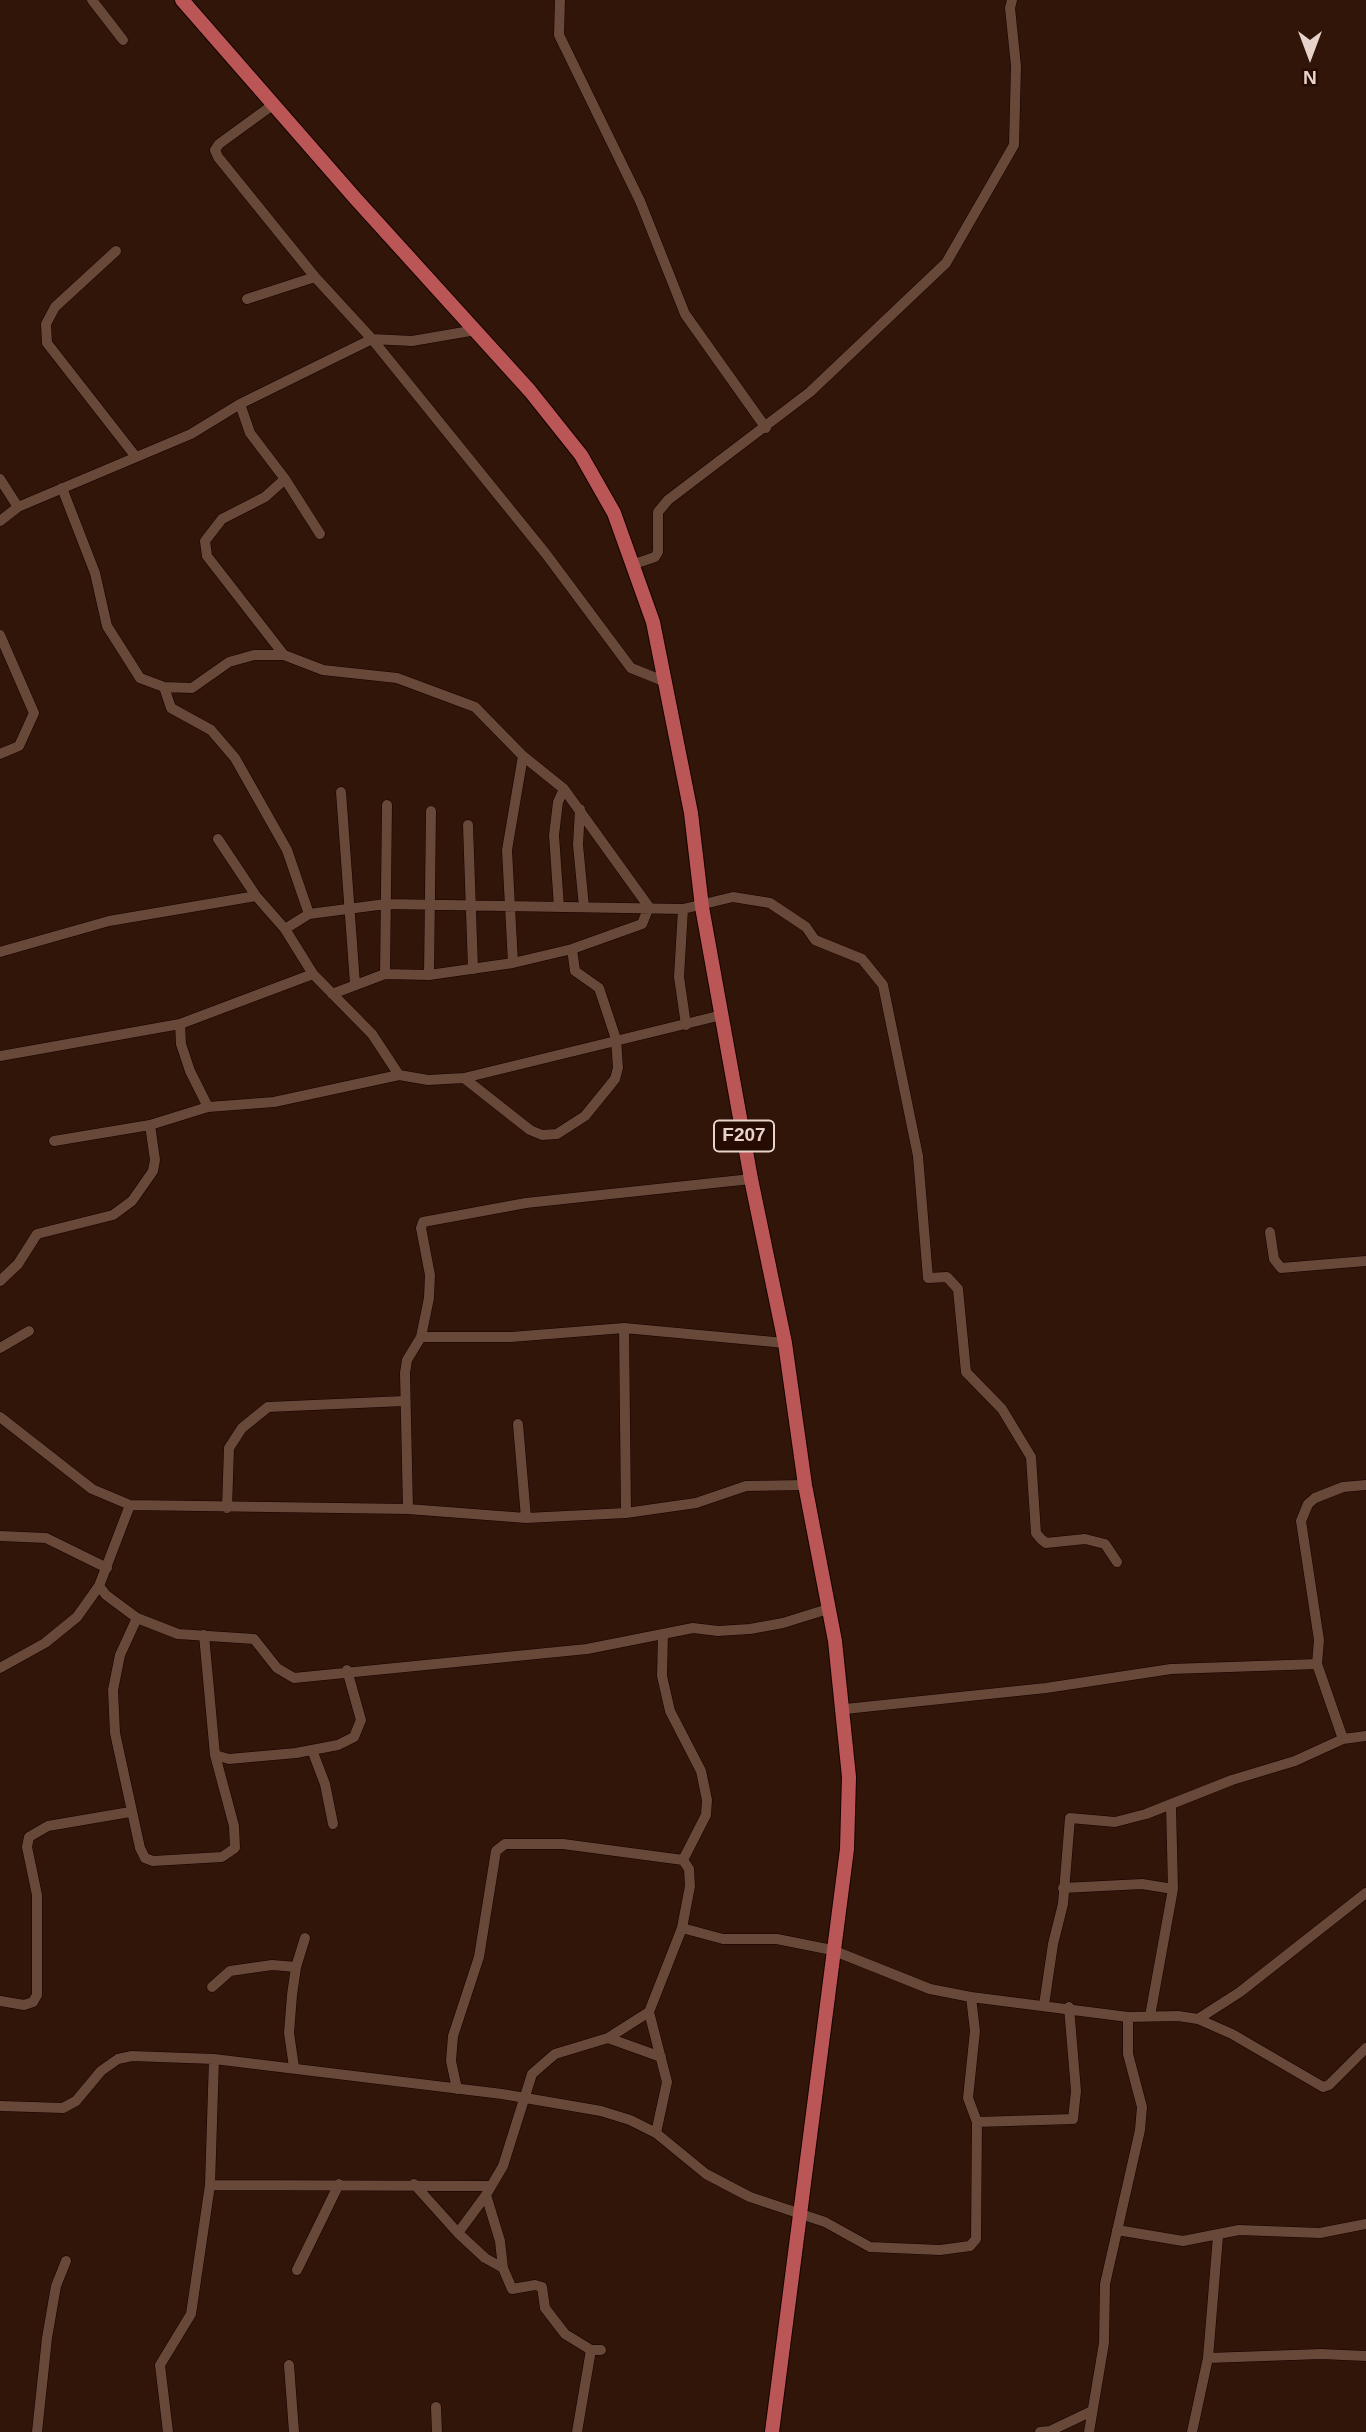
<!DOCTYPE html>
<html>
<head>
<meta charset="utf-8">
<style>
  body { margin:0 }
  #map { position:relative; width:1366px; height:2432px; overflow:hidden; background:#301508; font-family:Helvetica,sans-serif }
  canvas { display:block }
  .north { position:absolute; left:1275px; top:21px; width:70px; height:70px; -webkit-text-stroke:5px #250b01; paint-order:stroke; rotate:180deg; font-size:19px; font-weight:700; line-height:28px; text-align:center; color:#e7d3cb }
  .north::after { content:''; display:block; margin:auto; width:24px; height:32px; background:#e7d3cb; clip-path:polygon(50% 0,100% 100%,50% 72%,0 100%) }
</style>
</head>
<body>
<div id="map">
<canvas width="1366" height="2432"></canvas>
<div class="north">N</div>
</div>
<script>
const g = document.querySelector('canvas').getContext('2d');
g.lineJoin = 'round';
const shape = rows => new Path2D(rows.map(r => 'M' + r).join(''));
function strokePath(path, color, width, dash) { g.strokeStyle = color; g.lineWidth = width; g.lineCap = dash ? 'butt' : 'round'; g.setLineDash(dash || []); g.stroke(path); }
function drawText(font, color, halo, rows, align = 'center') {
  g.font = font + ' Helvetica,sans-serif'; g.lineWidth = 7; g.setLineDash([]); g.textBaseline = 'middle'; g.strokeStyle = halo; g.fillStyle = color; for (const [text, x, y, turn = 0] of rows) {
    g.save(); g.translate(x, y); g.rotate((+turn || 0) * Math.PI / 180); g.textAlign = isNaN(turn) ? turn : align; if (halo) g.strokeText(text, 0, 0); g.fillText(text, 0, 0); g.restore();
  }
}
const minor = shape([
  [92,0,123,40],
  [560,0,559,35,640,201,685,314,766,428],
  [274,104,219,144,215,150,218,157,315,277,372,339,546,554,631,668,666,682],
  [116,251,55,307,46,324,47,343,136,457],
  [247,299,315,277],
  [240,404,250,433,285,479,320,534],
  [0,479,18,507],
  [62,488,95,573,107,626,140,678,164,687,192,688,229,662,254,655,284,655,323,670,397,678,475,707,523,756,564,789,649,907,642,924,572,949,513,963,429,975,385,974,332,994],
  [0,521,18,507,191,434,240,404,372,339,412,341,476,330],
  [634,564,655,557,658,552,658,512,668,500,810,392,946,263,1014,145,1016,66,1010,8,1012,0],
  [0,635,34,713,19,746,0,754],
  [284,655,207,556,205,541,222,519,265,497,285,479],
  [164,687,171,708,211,730,235,758,287,850,309,914],
  [341,792,355,984],
  [580,809,578,845,584,907],
  [468,825,473,969],
  [218,839,256,896,285,929,313,974,372,1034,399,1075],
  [559,907,554,835,558,802,564,789],
  [683,909,679,977,686,1025],
  [285,929,309,914,386,904,683,909,733,897,770,903,806,927,815,940,862,959,883,985,918,1156,928,1278,947,1277,958,1289,966,1372,1002,1409,1031,1457,1036,1533,1041,1539,1046,1543,1085,1539,1105,1544,1117,1562],
  [0,952,109,921,256,896],
  [513,963,507,850,523,756],
  [385,974,387,805],
  [429,975,431,811],
  [180,1024,181,1044,190,1071,208,1107],
  [0,1056,180,1024,313,974],
  [464,1078,530,1130,542,1135,557,1134,585,1116,615,1079,618,1068,616,1039,599,988,575,971,572,949],
  [54,1141,150,1125,208,1107,274,1102,399,1075,428,1080,464,1078,722,1015],
  [1270,1232,1274,1259,1281,1268,1366,1261],
  [0,1281,18,1264,37,1234,113,1215,132,1201,153,1171,155,1160,150,1125],
  [624,1328,626,1513],
  [421,1337,511,1337,624,1328,785,1343],
  [0,1348,29,1331],
  [0,1417,92,1489,130,1505,408,1509,526,1518,626,1513,696,1503,746,1486,805,1485],
  [518,1424,526,1518],
  [227,1508,229,1448,242,1428,268,1407,404,1401],
  [408,1509,405,1373,407,1360,421,1337,429,1298,430,1275,421,1228,423,1222,526,1203,751,1179],
  [0,1536,46,1538,107,1568],
  [99,1586,106,1595,137,1618,178,1634,254,1639,277,1668,294,1678,587,1649,693,1628,718,1631,750,1629,783,1623,828,1609],
  [137,1618,120,1655,113,1690,115,1733,140,1848,145,1858,153,1861,222,1857,235,1848,234,1826,215,1755,204,1635],
  [0,1668,45,1643,77,1617,99,1586,130,1505],
  [845,1709,1046,1688,1171,1669,1317,1664],
  [1343,1739,1317,1664,1319,1640,1301,1521,1308,1504,1315,1498,1343,1487,1366,1485],
  [312,1750,325,1784,333,1824],
  [215,1755,229,1759,296,1753,338,1745,354,1737,361,1720,347,1670],
  [1063,1888,1142,1884,1173,1889],
  [682,1928,723,1939,777,1939,832,1950,930,1989,971,1997,1128,2017,1178,2016,1198,2019,1232,2034,1323,2087,1329,2085,1366,2048],
  [212,1987,230,1971,272,1965,296,1967],
  [0,2001,24,2005,33,2002,37,1995,37,1895,27,1847,29,1837,48,1826,130,1812],
  [1044,2005,1053,1944,1063,1904,1070,1818,1115,1822,1146,1814,1232,1780,1295,1761,1343,1739,1366,1736],
  [1150,2016,1173,1889,1171,1806],
  [1198,2019,1240,1992,1366,1893],
  [608,2038,661,2057],
  [294,2067,289,2033,292,1995,296,1967,305,1938],
  [457,2089,451,2061,453,2036,479,1957,496,1851,505,1844,563,1844,683,1860],
  [0,2106,63,2108,76,2101,101,2071,118,2059,132,2056,214,2059,502,2094,601,2111,630,2120,656,2133,706,2174,750,2197,825,2222,870,2247,940,2250,970,2246,976,2239,977,2122,968,2098,975,2031,971,1997],
  [977,2122,1073,2119,1076,2091,1069,2007],
  [656,2133,667,2082,649,2012,682,1928,690,1886,689,1869,683,1860,706,1815,707,1800,701,1771,670,1711,662,1676,663,1634],
  [414,2184,458,2233,485,2258,503,2268,512,2289,535,2285,542,2287,545,2308,565,2334,591,2350,601,2350],
  [210,2185,489,2186],
  [1117,2230,1183,2241,1239,2230,1320,2233,1366,2224],
  [458,2233,486,2195],
  [503,2268,500,2241,486,2195,503,2166,532,2074,555,2054,608,2038,649,2012],
  [297,2270,339,2184],
  [1208,2358,1321,2354,1366,2356],
  [289,2365,294,2432],
  [436,2407,437,2432],
  [37,2432,47,2338,56,2286,66,2261],
  [168,2432,160,2365,191,2314,210,2185,214,2059],
  [577,2432,591,2350],
  [1040,2432,1050,2431,1092,2411],
  [1089,2432,1104,2343,1105,2284,1140,2130,1142,2107,1128,2054,1128,2017],
  [1192,2432,1208,2358,1218,2236]
]);
const primary = shape([
  [182,0,355,198,530,391,581,455,614,513,653,622,691,813,702,907,751,1179,785,1343,805,1485,835,1641,849,1777,847,1849,772,2432]
]);
const shields = [
  [744,1136,60]
];
const shieldNames = [
  ["F207",744,1136]
];
strokePath(minor, '#160100', 11);
strokePath(primary, '#160100', 16);
strokePath(minor, '#684839', 10);
strokePath(primary, '#ba5756', 14);
for (const [x, y, w] of shields) { const box = new Path2D(); box.roundRect(x - w / 2, y - 15.5, w, 31, 5); g.fillStyle = '#250b01'; g.fill(box); strokePath(box, '#e7d3cb', 2); }
drawText('bold 19px', '#e7d3cb', null, shieldNames);
</script>
</body>
</html>
